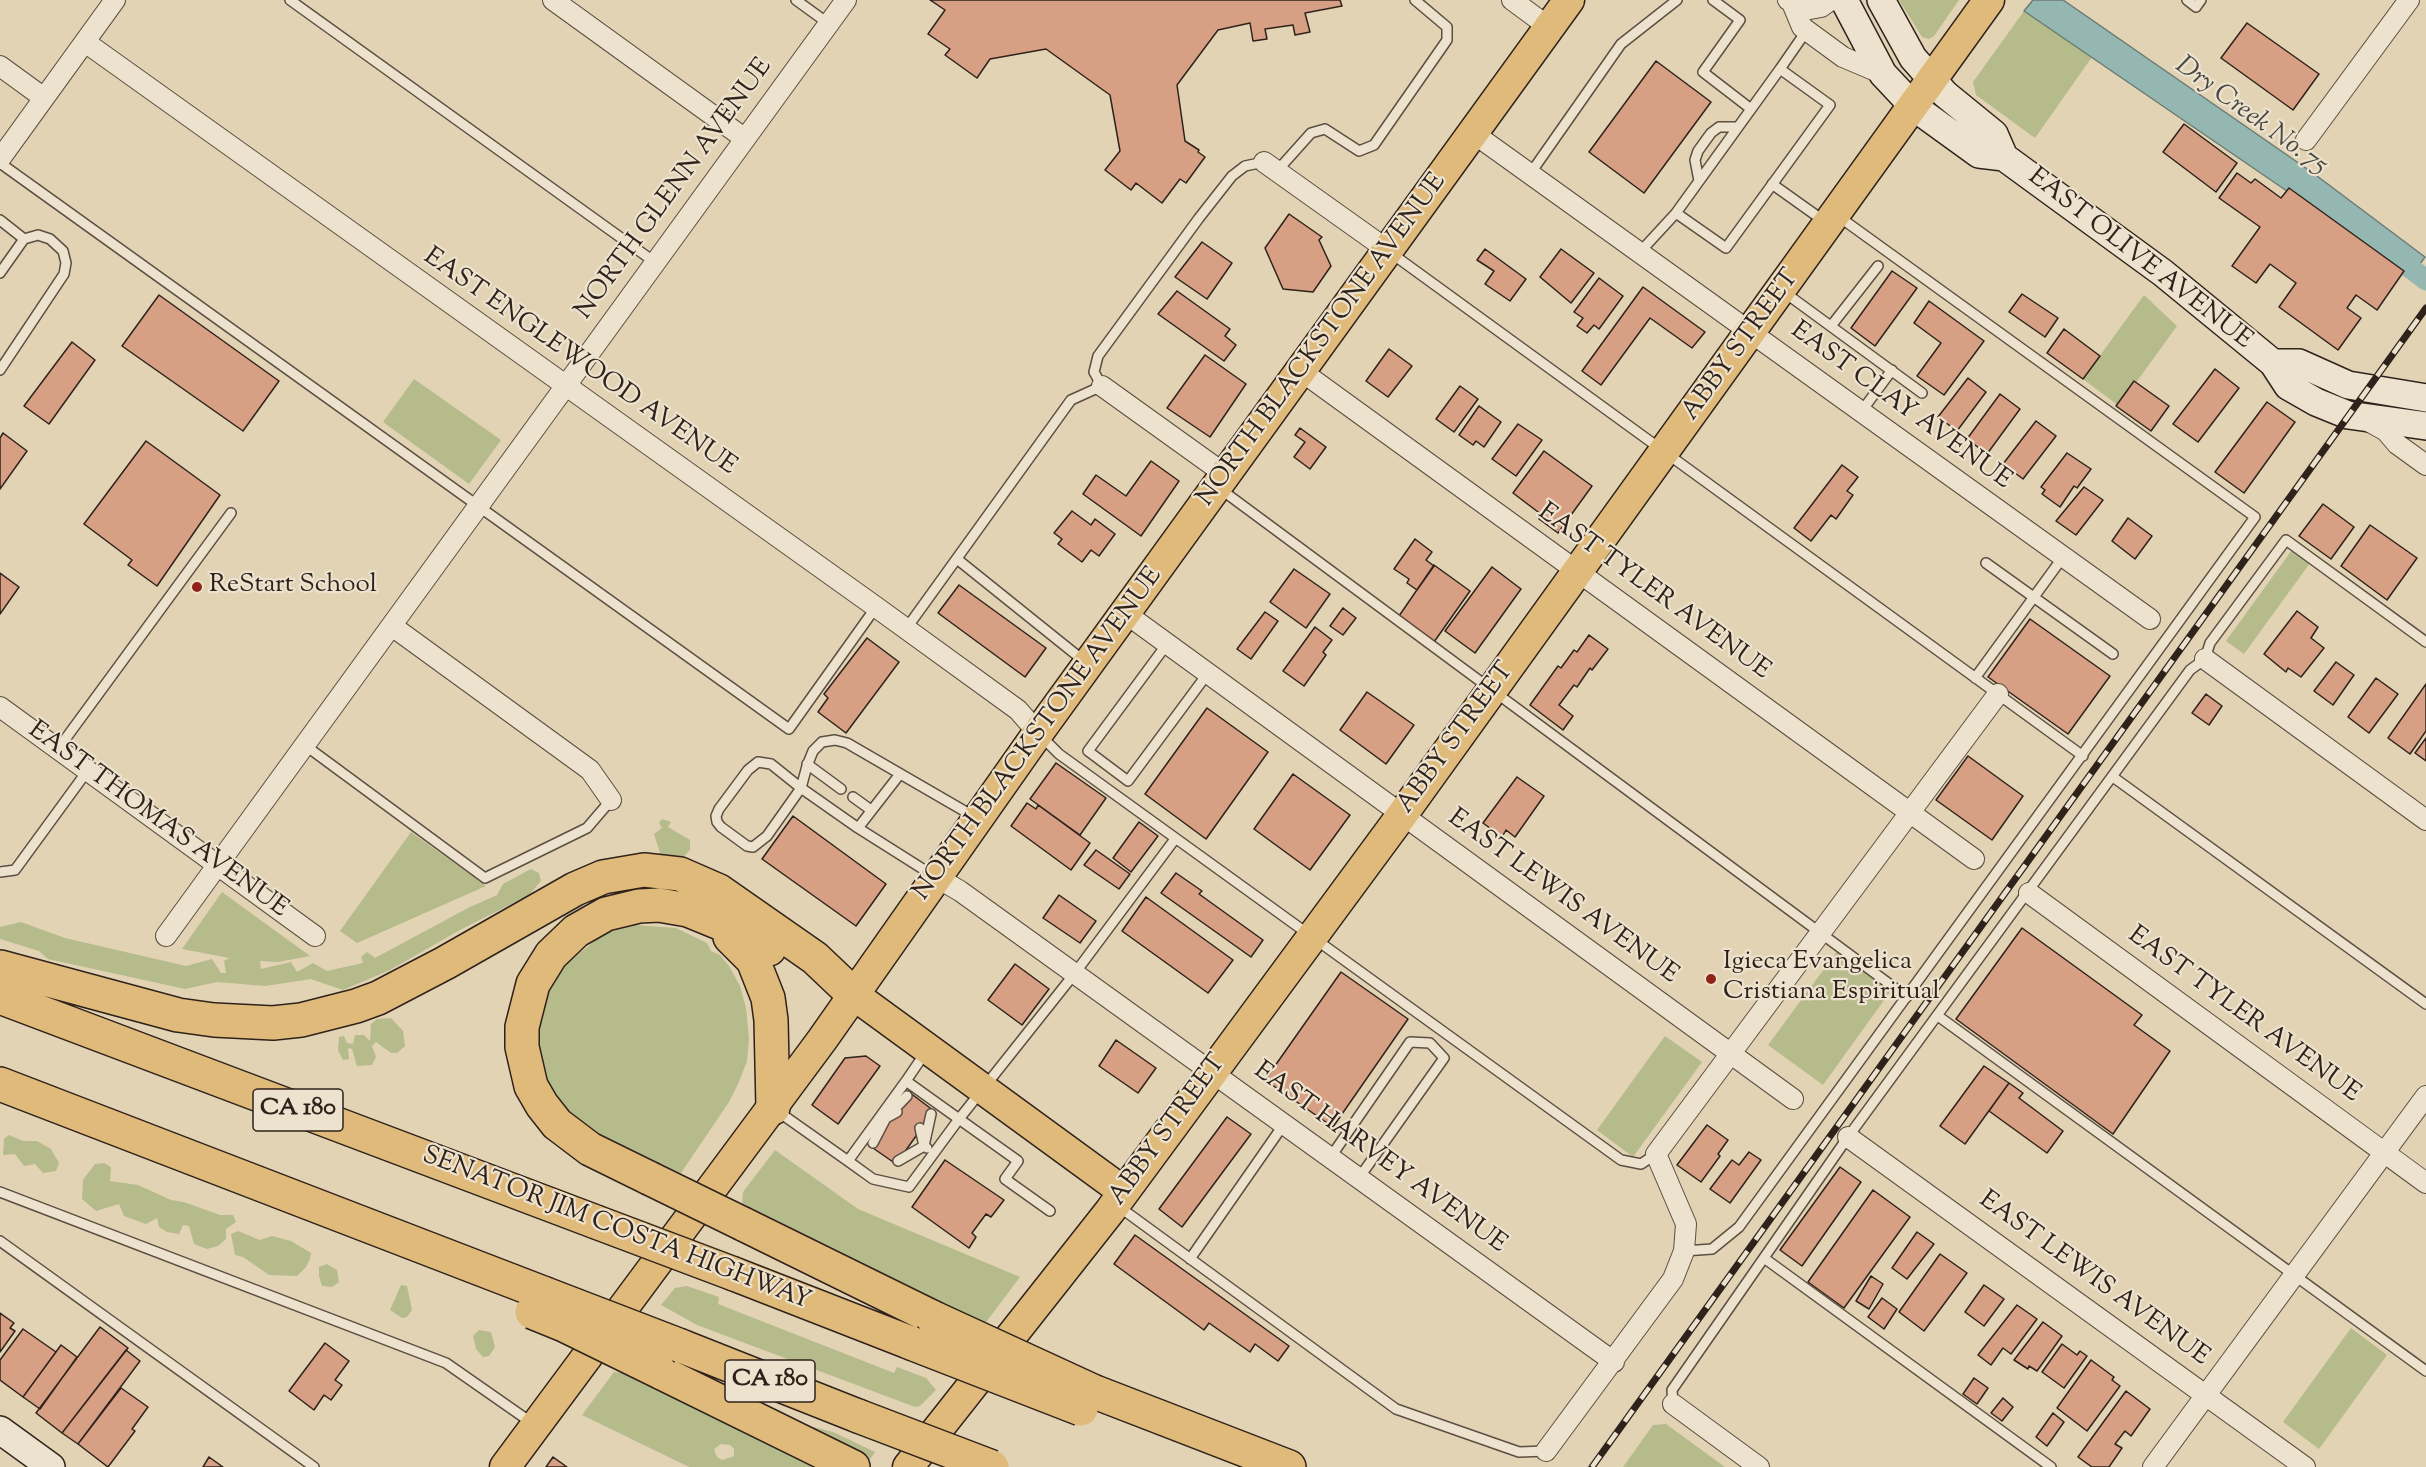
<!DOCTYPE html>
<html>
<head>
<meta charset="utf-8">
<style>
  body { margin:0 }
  canvas { display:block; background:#e1d3b4 }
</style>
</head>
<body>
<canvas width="2426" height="1467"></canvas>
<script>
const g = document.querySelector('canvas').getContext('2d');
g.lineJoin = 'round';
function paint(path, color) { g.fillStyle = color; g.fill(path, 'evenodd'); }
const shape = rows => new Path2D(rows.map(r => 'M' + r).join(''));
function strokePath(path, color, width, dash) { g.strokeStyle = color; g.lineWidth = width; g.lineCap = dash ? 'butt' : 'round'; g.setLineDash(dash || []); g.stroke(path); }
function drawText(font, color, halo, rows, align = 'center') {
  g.font = font + ' "Sorts Mill Goudy",serif'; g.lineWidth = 4.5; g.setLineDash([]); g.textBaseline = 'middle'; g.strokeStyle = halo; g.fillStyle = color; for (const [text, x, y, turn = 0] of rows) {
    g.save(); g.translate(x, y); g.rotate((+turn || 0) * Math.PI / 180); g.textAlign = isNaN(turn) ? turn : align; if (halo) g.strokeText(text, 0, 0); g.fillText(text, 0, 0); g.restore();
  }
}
const green = shape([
  [1899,0,1959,0,1934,36,1929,39,1922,37],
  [2024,11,2092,57,2035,138,1976,95,1973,82],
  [2144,295,2177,326,2119,406,2083,379],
  [414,379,501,440,469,484,383,422],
  [2292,550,2310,563,2244,654,2226,641],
  [662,819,671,822,668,827,690,840,690,850,679,861,661,856,654,834,662,828,659,823],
  [411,832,486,886,357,943,340,931],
  [531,869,539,873,541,881,529,895,460,930,390,970,343,990,311,979,265,986,217,982,185,989,48,959,39,951,0,939,0,927,21,922,65,938,186,966,212,959,221,973,226,973,224,961,229,958,182,949,222,892,310,956,278,962,260,961,261,969,291,962,297,972,313,963,327,971,363,963,361,957,367,952,375,958,468,908,497,895,503,884],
  [634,925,676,928,707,943,711,951,720,955,729,966,740,986,746,1008,749,1039,747,1061,738,1084,729,1102,679,1176,608,1142,569,1114,547,1082,537,1039,540,1015,550,984,565,965,603,934],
  [1841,946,1895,985,1823,1085,1768,1045],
  [391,1018,403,1031,405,1046,397,1053,391,1053,376,1042,372,1046,376,1057,372,1065,357,1066,352,1049,348,1048,349,1059,343,1060,338,1050,339,1037,344,1036,347,1043,353,1044,355,1035,364,1035,370,1041,371,1024,377,1019],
  [1665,1036,1702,1062,1633,1157,1597,1130],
  [9,1135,23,1141,37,1141,51,1149,59,1163,56,1171,43,1173,35,1164,24,1166,15,1154,3,1155,4,1139],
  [775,1150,858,1209,1020,1277,984,1325,742,1208,743,1192],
  [104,1163,111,1167,110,1181,138,1185,171,1200,184,1202,220,1215,233,1215,236,1222,226,1229,226,1239,218,1246,207,1249,194,1244,189,1226,183,1225,179,1234,167,1232,159,1227,157,1218,146,1224,124,1216,119,1204,96,1211,82,1199,83,1180,95,1164],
  [238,1231,260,1240,272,1236,291,1241,311,1253,310,1259,306,1267,297,1276,269,1275,243,1257,235,1255,231,1234],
  [327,1264,337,1270,339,1282,332,1287,322,1286,319,1276,319,1267],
  [401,1285,407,1286,412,1310,407,1317,402,1318,390,1310],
  [687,1286,719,1297,718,1304,894,1373,897,1367,926,1378,936,1390,920,1406,915,1407,697,1325,661,1305,675,1288],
  [2351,1328,2387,1355,2319,1449,2283,1422],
  [479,1330,491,1332,495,1347,489,1356,483,1357,476,1349,473,1336],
  [614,1372,630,1374,820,1467,689,1467,582,1415],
  [721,1444,730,1445,734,1449,734,1456,722,1460,717,1457,714,1449],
  [1666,1424,1725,1467,1623,1467,1653,1425],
  [813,1427,833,1432,875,1452,869,1461,836,1446,811,1429]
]);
const water = shape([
  [2033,0,2063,0,2313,173,2425,257,2411,276,2024,11,2033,0]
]);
const canal = shape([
  [2393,255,2426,280]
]);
const building = shape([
  [930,0,1340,0,1342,6,1305,13,1310,32,1295,35,1293,25,1265,29,1267,39,1253,41,1250,23,1218,30,1177,85,1185,141,1199,150,1198,152,1205,157,1186,183,1180,179,1162,203,1136,183,1131,190,1105,170,1120,151,1110,95,1046,49,990,59,977,78,945,55,950,49,928,34,945,10,930,0],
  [2247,23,2319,74,2293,110,2221,58,2247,23],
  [1656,61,1711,102,1644,193,1589,152,1656,61],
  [2184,124,2237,163,2216,192,2163,152,2184,124],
  [2237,173,2251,183,2255,179,2281,198,2289,188,2404,271,2377,310,2356,295,2347,308,2361,318,2338,350,2279,307,2296,283,2270,264,2256,283,2232,266,2260,227,2219,198,2237,173],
  [1289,214,1322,237,1319,240,1331,266,1313,292,1283,289,1265,248,1289,214],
  [1202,242,1232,263,1207,299,1175,277,1202,242],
  [1485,249,1526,279,1510,301,1485,284,1494,271,1477,260,1485,249],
  [1561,249,1594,273,1571,303,1540,277,1561,249],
  [1892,271,1917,288,1875,346,1851,328,1892,271],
  [1599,278,1623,296,1599,329,1594,325,1587,333,1577,326,1583,318,1574,312,1599,278],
  [1643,287,1705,332,1692,348,1650,318,1601,385,1582,371,1643,287],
  [1177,291,1230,329,1225,336,1236,345,1224,361,1158,314,1177,291],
  [2022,294,2058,318,2045,337,2009,312,2022,294],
  [159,295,279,381,243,431,122,346,159,295],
  [1929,301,1984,341,1944,395,1917,376,1941,343,1914,323,1929,301],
  [2064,329,2100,356,2083,379,2047,353,2064,329],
  [72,342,95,360,49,424,24,406,72,342],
  [1389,349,1412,366,1388,397,1366,381,1389,349],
  [1205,355,1246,384,1210,437,1167,408,1205,355],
  [2215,369,2239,388,2198,442,2173,424,2215,369],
  [1968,378,1986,392,1957,431,1938,417,1968,378],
  [2134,381,2169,406,2151,431,2116,406,2134,381],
  [1460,386,1478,399,1454,432,1436,419,1460,386],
  [2000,394,2020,409,1987,454,1967,439,2000,394],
  [2267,402,2295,422,2244,493,2215,472,2267,402],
  [1479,406,1501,422,1484,447,1476,441,1473,445,1459,435,1479,406],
  [2036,421,2056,436,2023,479,2003,464,2036,421],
  [1518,424,1542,440,1516,476,1492,459,1518,424],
  [1300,428,1326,447,1310,469,1294,457,1305,442,1295,435,1300,428],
  [3,433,27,451,0,489,0,438,3,433],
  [146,441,220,495,157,586,128,565,132,560,84,524,146,441],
  [1544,451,1592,486,1558,533,1539,519,1542,515,1513,493,1544,451],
  [2067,453,2091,469,2077,488,2074,486,2060,507,2042,494,2045,490,2041,487,2067,453],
  [1151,461,1179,481,1141,536,1083,494,1096,475,1126,496,1151,461],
  [1842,465,1858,477,1847,491,1853,495,1836,519,1831,515,1811,541,1794,528,1842,465],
  [2084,487,2103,500,2076,535,2056,521,2084,487],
  [2323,504,2354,527,2331,559,2299,536,2323,504],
  [1072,511,1091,525,1095,519,1115,534,1099,556,1091,550,1082,562,1058,544,1062,539,1054,533,1072,511],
  [2128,518,2152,536,2135,559,2112,541,2128,518],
  [2370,525,2417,558,2387,600,2341,566,2370,525],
  [1415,539,1432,552,1426,560,1434,566,1417,590,1407,583,1409,579,1394,569,1415,539],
  [1434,565,1470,591,1434,642,1399,616,1434,565],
  [1492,567,1521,589,1475,653,1445,631,1492,567],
  [1294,569,1330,594,1306,628,1270,602,1294,569],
  [0,573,19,587,0,614,0,573],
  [959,585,1046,648,1025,677,938,613,959,585],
  [1343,608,1356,618,1343,635,1330,626,1343,608],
  [2297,611,2318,627,2311,638,2324,648,2301,677,2288,668,2286,672,2264,654,2297,611],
  [1265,612,1278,621,1251,659,1237,649,1265,612],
  [2030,619,2110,676,2068,734,1988,677,2030,619],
  [1315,627,1332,640,1323,652,1326,655,1304,686,1283,671,1315,627],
  [1589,635,1608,649,1592,670,1590,668,1577,687,1574,685,1559,705,1573,716,1563,730,1530,705,1558,666,1561,668,1574,650,1577,652,1589,635],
  [867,638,899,662,846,733,818,712,828,698,824,694,867,638],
  [2336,662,2354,675,2333,705,2314,691,2336,662],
  [2376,678,2398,694,2369,733,2348,717,2376,678],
  [2426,684,2426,731,2410,754,2388,738,2426,684],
  [1367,692,1414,725,1386,764,1340,730,1367,692],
  [2206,694,2222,706,2209,725,2192,713,2206,694],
  [1207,708,1268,752,1206,839,1145,794,1207,708],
  [2426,738,2426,761,2415,753,2426,738],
  [1968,756,2023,796,1992,840,1936,800,1968,756],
  [1056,763,1106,798,1080,835,1030,799,1056,763],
  [1293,774,1350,815,1310,870,1254,829,1293,774],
  [1517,777,1544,796,1515,837,1506,830,1502,837,1483,823,1517,777],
  [1027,803,1036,809,1038,805,1090,843,1071,870,1011,826,1027,803],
  [793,816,886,884,856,926,762,859,793,816],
  [1139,822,1158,836,1131,872,1113,858,1139,822],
  [1096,850,1130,874,1119,889,1084,865,1096,850],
  [1176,873,1202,891,1199,894,1263,940,1251,957,1161,893,1176,873],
  [1059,895,1096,921,1080,943,1043,918,1059,895],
  [1146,897,1233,960,1208,993,1122,931,1146,897],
  [2022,928,2142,1015,2134,1025,2170,1051,2113,1134,1956,1019,2022,928],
  [1015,964,1049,989,1022,1025,988,1000,1015,964],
  [1341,972,1408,1019,1333,1127,1265,1080,1341,972],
  [1116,1040,1156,1068,1138,1093,1099,1066,1116,1040],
  [866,1056,880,1066,838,1124,812,1105,845,1058,866,1056],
  [1984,1066,2009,1083,1965,1144,1940,1126,1984,1066],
  [2009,1083,2023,1093,2019,1098,2063,1131,2047,1153,1989,1111,2009,1083],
  [909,1092,934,1111,896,1164,870,1146,909,1092],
  [1227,1117,1251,1134,1182,1227,1159,1209,1227,1117],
  [1707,1125,1728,1140,1718,1154,1720,1156,1701,1182,1677,1165,1707,1125],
  [1749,1152,1761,1160,1730,1203,1710,1189,1732,1160,1739,1165,1749,1152],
  [945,1160,1004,1200,991,1217,986,1214,972,1233,976,1237,969,1248,912,1207,945,1160],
  [1840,1167,1861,1182,1802,1266,1780,1250,1840,1167],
  [1873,1190,1910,1217,1844,1308,1808,1282,1873,1190],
  [1917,1232,1934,1244,1907,1279,1892,1268,1917,1232],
  [1135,1235,1289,1346,1278,1361,1255,1344,1250,1352,1209,1323,1204,1330,1114,1264,1135,1235],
  [1940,1254,1967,1273,1924,1331,1899,1312,1940,1254],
  [1871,1276,1883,1284,1869,1309,1856,1301,1871,1276],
  [1984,1285,2004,1299,1984,1326,1965,1312,1984,1285],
  [1882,1298,1897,1309,1884,1329,1868,1317,1882,1298],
  [2017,1305,2037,1319,2011,1354,2003,1348,1991,1365,1978,1355,2017,1305],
  [0,1313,14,1323,10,1328,15,1331,0,1352,0,1313],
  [2043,1322,2062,1336,2037,1371,2029,1366,2028,1369,2014,1360,2043,1322],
  [100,1327,128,1348,62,1433,36,1413,100,1327],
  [23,1329,56,1352,23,1397,0,1380,0,1360,23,1329],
  [325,1343,349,1361,335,1380,342,1385,331,1400,324,1395,314,1410,289,1391,325,1343],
  [2062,1344,2077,1355,2080,1351,2087,1356,2064,1388,2042,1372,2062,1344],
  [61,1345,77,1357,40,1409,23,1397,61,1345],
  [126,1350,140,1361,78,1444,62,1433,126,1350],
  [2091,1360,2114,1377,2112,1380,2120,1386,2087,1431,2057,1408,2091,1360],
  [1974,1378,1988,1388,1977,1404,1963,1394,1974,1378],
  [121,1388,148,1407,132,1429,135,1431,108,1467,78,1444,121,1388],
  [2126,1391,2150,1409,2131,1436,2125,1431,2115,1444,2122,1448,2109,1467,2092,1467,2078,1457,2126,1391],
  [2003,1398,2013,1407,2002,1421,1991,1413,2003,1398],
  [2053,1413,2064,1422,2047,1446,2036,1437,2053,1413],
  [209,1457,223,1467,203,1467,209,1457],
  [553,1457,567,1467,546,1467,553,1457]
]);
const lane = shape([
  [290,0,656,263],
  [796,0,829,24],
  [1713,0,1740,20,1703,72,1751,109],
  [2187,0,2196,7,2201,0],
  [0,163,789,729,876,607],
  [1277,171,1311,133,1325,129,1359,151,1374,145,1447,40,1447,27,1415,0],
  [1530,174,1621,44,1677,0],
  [1699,181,1695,160,1698,151,1711,133,1719,127,1738,127],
  [1772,184,1824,221],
  [1676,213,1780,69],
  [0,220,24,239],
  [1640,252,1676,213,1726,248,1830,105,1780,69,1807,30],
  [1391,253,2083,756],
  [0,273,24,239,38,235,50,239,63,251,66,263,64,274,0,370],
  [1784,292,1922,393],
  [1831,326,1878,266],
  [1861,412,1892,370],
  [1219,488,1907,997],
  [957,559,1084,661],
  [1986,563,2113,654],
  [906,629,1071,400,1102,386,1094,372,1098,356,1199,218,1232,176,1245,166,1264,162],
  [1167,644,1088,751,1128,781,1208,673],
  [1975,678,2063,557],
  [1041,736,1059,754,1621,1160,1641,1164,1656,1154],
  [306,746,485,878,587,828,611,800],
  [58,749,231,513],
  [758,762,771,764,801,788,767,836,753,847,747,846,721,827,717,822,716,816,719,809,748,770,758,762],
  [807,764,841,789],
  [2113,777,2426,1004],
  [853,797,871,810],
  [858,828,900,774],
  [0,872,15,870,88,770],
  [934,876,858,828,801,788,807,766,813,751,822,742,835,740,847,743,973,816],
  [1938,1016,2426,1371],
  [906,1081,925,1053],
  [777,1111,790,1120,848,1161,873,1179,909,1187,959,1119,906,1081,848,1161],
  [897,1112,886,1118,907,1096],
  [920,1128,924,1146,931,1114],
  [873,1143,886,1118,883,1116],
  [1330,1158,1410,1042,1430,1043,1444,1058,1359,1178],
  [898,1161,924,1146,927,1148],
  [0,1192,446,1363,532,1423],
  [1118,1206,1396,1409,1519,1452,1546,1451],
  [1050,1211,1005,1179,1018,1161,959,1119,1075,973,1175,839],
  [0,1241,314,1467],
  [1684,1251,1712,1249,1739,1227,2255,517,1838,216],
  [1764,1258,2051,1467],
  [1190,1259,1284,1124],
  [1673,1404,1672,1390,1848,1137,2190,670,2205,659,2210,643,2286,540,2426,642]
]);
const street = shape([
  [553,0,744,138],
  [1512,0,1550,28],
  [1788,0,1810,9,1821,7,1831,0],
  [1792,3,1802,27,1843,57,1883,74],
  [85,42,876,607,1018,710,1038,733],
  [0,66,44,98],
  [1473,133,2150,619],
  [2306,140,2409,0],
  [0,159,115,0],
  [1264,162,1389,251],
  [1301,371,1974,859],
  [1102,386,1226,475],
  [2368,421,2386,431,2397,444,2426,465],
  [1125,613,1793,1099],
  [392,626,590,770,611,800],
  [2205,659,2426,820],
  [0,707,315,936],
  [936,877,960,891,1614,1362],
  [2029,893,2426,1183],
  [166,936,846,0],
  [1848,1137,2305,1467],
  [1673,1404,1759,1467],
  [1546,1451,1673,1279,1684,1251,1686,1224,1656,1154,1998,694],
  [2153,1467,2426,1096]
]);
const secondary = shape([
  [1844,0,1883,74,1914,107,1979,154,2004,157,2163,273,2273,363,2288,386,2316,402,2348,415,2426,426],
  [1881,0,1913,58,1945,94,1994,134,2004,157],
  [2273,363,2299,363,2348,385,2426,398],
  [0,1430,51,1467]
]);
const primary = shape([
  [854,995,1124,1192],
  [505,1467,822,1040,1038,733,1569,0],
  [908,1467,1110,1211,1402,815,1989,0]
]);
const highway = shape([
  [730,937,753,960,768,998,771,1020,773,1108],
  [0,967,178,1015,214,1020,273,1023,301,1020,356,1006,378,998,445,963,575,889,603,877,644,870,680,874,719,891,815,958,854,995],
  [0,997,596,1222],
  [0,1084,543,1293],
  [649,1178,590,1149,557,1124,542,1105,531,1086,522,1047,522,1027,533,984,551,955,576,931,606,914,639,906,659,905,688,910,737,930,769,949],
  [743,1224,932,1317],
  [734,1274,911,1343],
  [681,1346,858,1416],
  [660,1372,853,1467],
  [1095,1392,1289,1467]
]);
const rail = shape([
  [1592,1467,2426,308]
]);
const highwayBridge = shape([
  [649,1178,743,1224],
  [596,1222,734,1274],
  [543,1293,681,1346],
  [532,1312,564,1325,660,1372],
  [932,1317,1095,1392],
  [911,1343,1081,1409],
  [858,1416,992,1467]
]);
const markers = [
  [197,587,6,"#8f2418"],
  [1711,979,6,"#8f2418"]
];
const shields = [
  [298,1110,90],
  [770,1381,90]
];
const shieldNames = [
  ["CA 180",298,1110],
  ["CA 180",770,1381]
];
const streetNames = [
  ["NORTH GLENN AVENUE",675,190,-54],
  ["EAST OLIVE AVENUE",2139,260,38],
  ["NORTH BLACKSTONE AVENUE",1323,341,-54],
  ["ABBY STREET",1742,346,-54],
  ["EAST ENGLEWOOD AVENUE",579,363,35],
  ["EAST CLAY AVENUE",1900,407,36],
  ["EAST TYLER AVENUE",1653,593,36],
  ["NORTH BLACKSTONE AVENUE",1039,735,-54],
  ["ABBY STREET",1457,739,-54],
  ["EAST THOMAS AVENUE",157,821,36],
  ["EAST LEWIS AVENUE",1562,898,36],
  ["EAST TYLER AVENUE",2243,1016,36],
  ["ABBY STREET",1169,1131,-54],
  ["EAST HARVEY AVENUE",1379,1159,36],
  ["SENATOR JIM COSTA HIGHWAY",616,1230,21],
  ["EAST LEWIS AVENUE",2093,1280,36]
];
const poiNames = [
  ["ReStart School",209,587],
  ["Igieca Evangelica",1723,964],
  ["Cristiana Espiritual",1723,994]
];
const waterNames = [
  ["Dry Creek No. 75",2250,117,36]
];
paint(green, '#b6bb8b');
paint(water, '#94b7b1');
strokePath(water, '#6c7b75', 1.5);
strokePath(canal, '#94b7b1', 21);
paint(building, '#d7a085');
strokePath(building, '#2f221b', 1.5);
strokePath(lane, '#5c4e41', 12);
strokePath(street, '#5c4e41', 22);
strokePath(secondary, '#2f221b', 30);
strokePath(primary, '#2f221b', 33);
strokePath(highway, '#2f221b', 36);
strokePath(lane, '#ece2ce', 9);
strokePath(street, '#ece2ce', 20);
strokePath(secondary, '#ece2ce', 27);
strokePath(primary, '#e0ba7a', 30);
strokePath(highway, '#e0ba7a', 33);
strokePath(rail, '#2f221b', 7);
strokePath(rail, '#ece2ce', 4.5, [14]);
strokePath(highwayBridge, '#2f221b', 36, []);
strokePath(highwayBridge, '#e0ba7a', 33);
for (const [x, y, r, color] of markers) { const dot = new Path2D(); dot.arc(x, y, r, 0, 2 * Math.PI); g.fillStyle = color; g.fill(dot); strokePath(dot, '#ece2ce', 2); }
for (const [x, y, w] of shields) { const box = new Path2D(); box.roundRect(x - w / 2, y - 21, w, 42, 4.5); g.fillStyle = '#ece2ce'; g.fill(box); strokePath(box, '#2f221b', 1.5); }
drawText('bold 24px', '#2f221b', null, shieldNames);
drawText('26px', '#2f221b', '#ece2ce', streetNames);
drawText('26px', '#2f221b', '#ece2ce', poiNames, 'left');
drawText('italic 27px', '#484740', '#ece2ce', waterNames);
</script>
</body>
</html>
